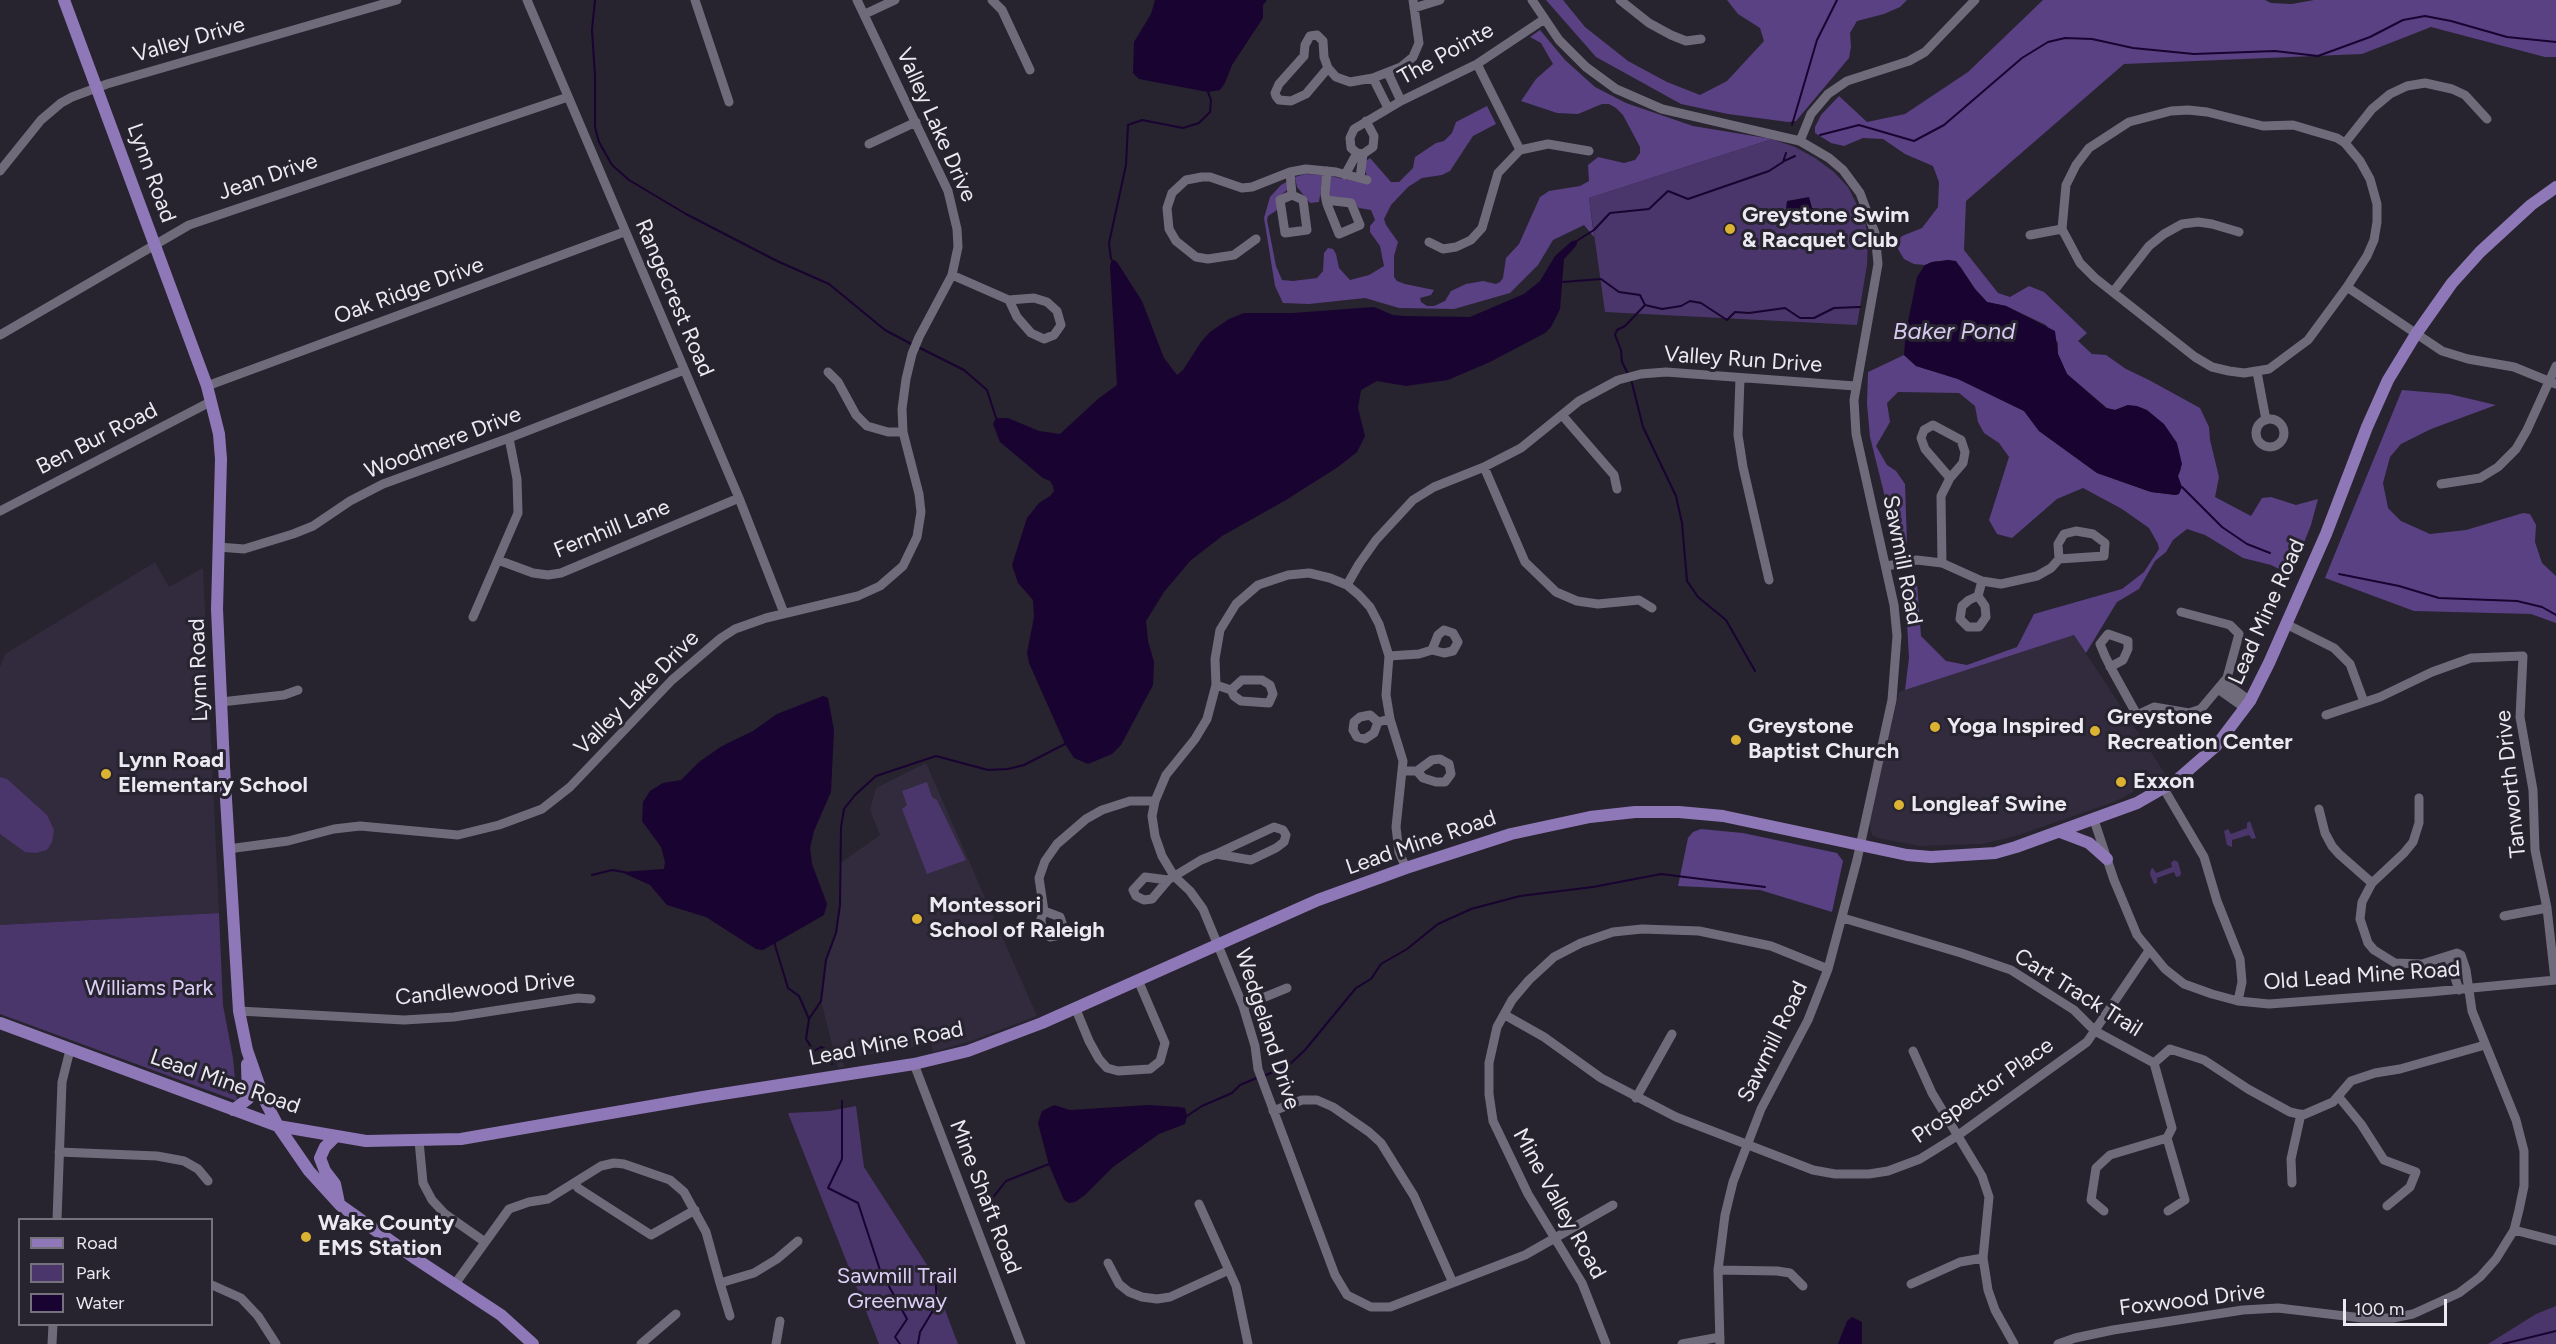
<!DOCTYPE html>
<html>
<head>
<meta charset="utf-8">
<style>
  body { margin:0 }
  #map { position:relative; width:2556px; height:1344px; overflow:hidden; background:#27232f; font-family:Figtree,sans-serif }
  canvas { display:block }
  .legend { position:absolute; left:18px; top:1218px; width:195px; height:108px; box-sizing:border-box; background:#27232f; border:2px solid #75727d; margin:0; padding:8px 10px; list-style:none; font-size:18px; color:#ebe9f1 }
  .legend li { display:flex; align-items:center; gap:12px; height:30px }
  .legend b { width:30px; border:2px solid #75727d }
  .scale { position:absolute; left:2343px; top:1299px; width:104px; height:27px; box-sizing:border-box; border:3px solid #ebe9f1; border-top:0; padding-left:8px; font-size:18px; line-height:21px; white-space:nowrap; color:#ebe9f1; -webkit-text-stroke:4px #27232f; paint-order:stroke }
</style>
</head>
<body>
<div id="map">
<canvas width="2556" height="1344"></canvas>
<ul class="legend">
<li><b style="height:8px;background:#8f78b7"></b>Road</li>
<li><b style="height:16px;background:#4a366a"></b>Park</li>
<li><b style="height:16px;background:#190331"></b>Water</li>
</ul>
<div class="scale">100 m</div>
</div>
<script>
const g = document.querySelector('canvas').getContext('2d');
g.lineJoin = 'round';
function paint(path, color) { g.fillStyle = color; g.fill(path, 'evenodd'); }
const shape = rows => new Path2D(rows.map(r => 'M' + r).join(''));
function strokePath(path, color, width, dash) { g.strokeStyle = color; g.lineWidth = width; g.lineCap = dash ? 'butt' : 'round'; g.setLineDash(dash || []); g.stroke(path); }
function drawText(font, color, halo, rows, align = 'center') {
  g.font = font + ' Figtree,sans-serif'; g.lineWidth = 6; g.setLineDash([]); g.textBaseline = 'middle'; g.strokeStyle = halo; g.fillStyle = color; for (const [text, x, y, turn = 0] of rows) {
    g.save(); g.translate(x, y); g.rotate((+turn || 0) * Math.PI / 180); g.textAlign = isNaN(turn) ? turn : align; if (halo) g.strokeText(text, 0, 0); g.fillText(text, 0, 0); g.restore();
  }
}
const built = shape([
  [155,562,169,587,203,568,219,913,0,925,0,667,5,654],
  [2074,635,2166,775,2114,802,2019,835,1982,844,1919,846,1878,838,1872,835,1869,824,1899,692],
  [926,763,1037,1016,971,1041,933,1052,931,1044,843,1059,844,1067,838,1068,821,1001,826,960,836,933,840,905,839,864,880,835,870,810,876,788]
]);
const green = shape([
  [1772,139,1795,147,1815,158,1834,172,1848,187,1865,221,1868,238,1867,265,1857,325,1605,312,1589,198],
  [0,777,7,779,47,815,54,830,52,842,47,850,36,853,25,852,0,834],
  [927,782,932,797,937,800,966,860,927,874,902,809,907,805,902,791],
  [2250,821,2256,838,2252,839,2249,835,2232,840,2232,847,2227,845,2224,831,2228,829,2231,834,2247,828,2247,823],
  [2174,860,2178,862,2181,873,2180,876,2176,877,2174,872,2157,878,2157,883,2154,884,2150,874,2151,869,2153,868,2156,873,2172,867,2171,863],
  [219,913,223,1005,233,1058,237,1101,0,1014,0,925],
  [856,1106,864,1167,929,1268,958,1344,879,1344,788,1113,829,1111],
  [2556,1306,2556,1344,2488,1344,2536,1314]
]);
const forest = shape([
  [1546,0,1563,0,1585,27,1628,61,1667,82,1700,95,1727,81,1764,41,1760,28,1738,14,1727,0,1907,0,1900,7,1884,14,1857,21,1850,33,1851,47,1849,58,1796,121,1788,122,1728,114,1681,104,1596,57],
  [2043,0,2265,0,2271,3,2292,4,2314,0,2556,0,2556,57,2545,57,2431,27,2362,54,2124,64,1966,201,1964,250,1998,293,2010,297,2029,286,2044,292,2087,333,2078,341,2092,354,2106,355,2126,369,2149,380,2200,408,2209,427,2210,440,2219,477,2215,497,2251,516,2262,498,2271,497,2296,505,2318,499,2311,525,2291,575,2271,565,2243,558,2205,535,2187,529,2173,540,2166,552,2155,561,2139,589,2117,602,2086,653,2074,635,1905,690,1909,658,1905,587,1908,576,1917,583,1921,636,1946,661,1967,665,2017,647,2034,614,2122,589,2144,572,2159,549,2158,544,2149,528,2122,509,2083,488,2057,499,2012,538,1997,534,1989,520,2009,457,1999,443,1984,433,1978,422,1975,406,1959,393,1898,392,1887,403,1890,422,1876,446,1887,465,1896,471,1905,484,1907,543,1897,545,1870,437,1867,404,1868,372,1904,355,1916,366,1958,379,2024,411,2039,431,2097,473,2151,492,2176,495,2178,476,2181,469,2128,405,2115,410,2107,408,2067,374,2058,354,2058,343,2046,325,2006,306,1987,302,1975,289,1960,266,1949,260,1932,262,1925,265,1914,264,1904,259,1898,249,1897,242,1902,236,1922,228,1938,207,1939,182,1933,166,1905,154,1883,139,1863,138,1844,146,1831,143,1815,133,1815,127,1821,115,1839,96,1867,122,1905,114,1968,72],
  [1540,30,1565,60,1595,87,1626,103,1693,126,1772,139,1589,198,1594,237,1584,225,1553,240,1538,265,1510,293,1454,309,1399,308,1365,298,1309,304,1283,303,1275,286,1264,218,1270,197,1281,185,1288,181,1287,190,1279,197,1277,210,1268,216,1267,220,1276,266,1282,280,1293,281,1317,278,1323,271,1324,253,1328,248,1333,249,1336,254,1339,268,1350,280,1369,275,1384,266,1380,246,1370,232,1370,226,1375,220,1371,210,1359,208,1354,202,1331,197,1329,194,1330,176,1369,184,1363,163,1370,158,1391,182,1399,182,1413,168,1415,157,1436,143,1444,141,1452,133,1456,122,1487,106,1496,124,1473,136,1450,171,1442,175,1422,178,1408,187,1391,205,1384,219,1386,225,1398,242,1394,256,1394,277,1397,281,1405,284,1434,290,1431,295,1420,298,1421,302,1427,306,1434,306,1445,301,1451,291,1466,284,1483,281,1496,284,1500,282,1503,278,1506,258,1519,244,1540,197,1549,191,1580,186,1589,181,1588,165,1598,157,1624,163,1635,160,1640,153,1640,147,1623,115,1616,108,1609,104,1602,104,1578,114,1557,113,1521,101,1536,79,1553,64,1541,43,1530,37],
  [1305,174,1323,175,1319,202,1310,203,1297,187,1295,177],
  [2402,390,2449,394,2496,405,2431,429,2401,444,2390,457,2383,483,2388,508,2401,521,2430,534,2466,530,2523,513,2530,514,2536,525,2535,542,2542,563,2556,576,2556,623,2531,614,2414,611,2325,578],
  [1701,829,1743,833,1837,853,1843,861,1832,912,1760,890,1678,886,1688,838,1693,832]
]);
const water = shape([
  [1155,0,1267,0,1263,5,1263,18,1232,65,1225,83,1220,90,1208,92,1139,79,1133,73,1134,42,1151,14],
  [1809,197,1812,208,1823,210,1821,217,1798,223,1794,210,1786,209,1787,201],
  [1578,240,1576,246,1564,259,1560,309,1551,327,1545,333,1490,362,1448,380,1406,386,1377,381,1361,390,1358,408,1365,436,1357,452,1338,467,1286,500,1222,536,1190,561,1164,592,1146,621,1148,641,1154,662,1153,685,1121,745,1112,754,1088,764,1074,758,1065,744,1029,663,1027,653,1034,617,1033,600,1018,583,1012,565,1027,518,1039,503,1050,496,1054,491,1053,486,1050,481,1043,478,1000,442,993,424,996,418,1008,418,1039,431,1060,434,1098,399,1117,385,1110,266,1112,259,1117,262,1142,301,1164,358,1177,375,1183,370,1201,342,1210,332,1229,319,1244,313,1293,313,1374,307,1393,315,1404,316,1470,317,1524,294,1540,281,1555,256,1572,241],
  [1949,260,1956,261,1975,289,1987,302,2006,306,2055,331,2058,354,2067,374,2106,408,2115,410,2128,405,2137,406,2147,410,2164,424,2177,443,2182,464,2178,476,2182,487,2179,494,2176,495,2151,492,2097,473,2039,431,2024,411,1958,379,1916,366,1904,355,1906,332,1917,277,1925,265,1932,262],
  [823,696,828,698,834,730,831,792,814,831,810,848,812,864,827,904,824,915,763,950,756,949,706,917,667,905,650,885,621,872,664,869,665,862,661,847,642,821,643,802,650,791,663,783,681,780,699,762,722,746,753,731,777,714],
  [1054,1105,1070,1110,1149,1105,1179,1107,1185,1108,1187,1116,1185,1124,1159,1134,1113,1167,1085,1195,1075,1202,1069,1203,1064,1200,1049,1165,1038,1123,1042,1111],
  [1852,1317,1862,1322,1862,1344,1838,1344,1847,1321]
]);
const stream = shape([
  [595,0,592,30,595,76,595,127,599,142,612,165,629,180,686,214,777,261,829,284,885,330,913,345],
  [1792,125,1817,40,1837,0],
  [1820,135,1859,125,1914,141,1944,125,2022,58,2048,42,2065,38,2092,39,2133,48,2194,54,2275,51,2318,56,2370,37,2403,20,2425,16,2451,21,2507,37,2556,42],
  [1784,161,1795,156],
  [1578,240,1594,230,1610,213,1649,209,1668,191,1688,199,1769,171,1783,162,1786,153],
  [1111,259,1109,243,1126,165,1128,125,1142,120,1183,128,1199,123,1210,112,1211,100,1208,92],
  [1563,282,1601,279,1619,292,1640,295,1645,305,1662,309,1681,306,1690,301,1701,303,1727,320,1735,312,1749,313,1785,308,1800,318,1814,318,1834,308,1860,307],
  [918,347,964,370,987,390,996,418],
  [1628,374,1622,362,1621,350,1615,335,1617,330,1625,326,1645,305],
  [1631,379,1643,427,1676,496,1682,523,1687,581,1698,597,1726,620,1755,671],
  [2182,487,2222,527,2247,544,2270,553],
  [2339,574,2399,586,2439,598,2517,601,2542,607,2556,615],
  [592,875,612,870,624,872],
  [774,942,788,988,799,996,809,1019],
  [832,1064,828,1050,821,1047,814,1051,806,1039,809,1019,821,1001,826,960,836,933,840,905,841,827,844,809,855,795,876,776,936,756,988,770,1008,769,1024,765,1065,744],
  [1264,1076,1290,1064,1305,1050,1356,988,1371,979,1381,964,1407,949,1438,924,1471,909,1520,896,1593,887,1661,874,1765,887],
  [842,1101,842,1159,828,1188,858,1203,880,1270,907,1319,895,1337,900,1344],
  [1187,1116,1202,1106,1232,1093,1240,1085,1259,1077],
  [983,1210,1006,1181,1049,1164],
  [918,1344,920,1332,937,1304,935,1274],
  [2503,1344,2556,1331]
]);
const minor = shape([
  [527,0,739,498,784,613],
  [695,0,729,102],
  [992,0,1002,10,1030,70],
  [1532,0,1559,40,1586,67,1616,89,1662,109,1800,141,1829,158,1843,170,1860,193,1875,233,1878,264,1854,400,1856,434,1894,605,1897,636,1892,700,1857,860,1828,969,1808,1020,1761,1109,1733,1182,1725,1215,1718,1270,1720,1344],
  [1620,0,1649,23,1671,35,1686,41,1701,39],
  [1414,8,1440,0],
  [865,14,895,0],
  [1477,64,1520,150],
  [1328,68,1306,94,1291,101,1279,100,1276,96,1275,93,1279,84,1304,56,1305,45,1310,36,1317,35,1323,41,1324,57,1328,68,1336,77,1350,82,1373,78,1401,67,1413,57,1419,43,1413,0],
  [1388,73,1401,101],
  [1373,78,1388,108],
  [2188,110,2207,112,2263,126,2293,125,2337,138,2345,143,2360,161,2370,179,2377,204,2377,222,2374,240,2367,256,2347,287,2308,340,2269,369,2244,373,2229,371,2212,367,2195,357,2095,278,2080,263,2062,229,2066,185,2076,165,2089,148,2129,122,2171,111,2188,110],
  [1800,141,1811,114,1828,94,1847,81,1909,61,1925,52,1975,0],
  [2345,143,2372,109,2390,94,2407,86,2425,83,2452,89,2465,95,2487,119],
  [869,144,916,122],
  [1357,153,1351,148,1350,138,1354,129,1401,101,1477,64,1543,20],
  [1357,153,1363,154,1373,147,1374,136,1366,121],
  [0,171,41,120,61,103,72,97,107,84,397,0],
  [1290,172,1292,195,1280,200,1285,233,1307,230,1303,200,1292,195],
  [1345,175,1357,153],
  [1360,178,1363,154],
  [1326,200,1351,203,1360,225,1339,234,1327,204,1325,194,1327,171],
  [2030,235,2062,229],
  [1256,239,1234,255,1208,259,1196,257,1176,241,1169,229,1167,208,1172,193,1186,180,1202,177,1210,177,1242,188,1252,187,1290,172,1306,169,1336,172,1367,180],
  [1429,242,1443,249,1456,247,1471,240,1482,228,1498,173,1520,150,1548,144,1589,151],
  [952,275,1009,300,1017,317,1031,333,1044,339,1054,335,1061,325,1057,311,1047,302,1034,298,1009,300],
  [2347,287,2442,351,2468,359,2514,367,2556,384],
  [2113,292,2149,246,2164,234,2182,224,2198,222,2212,224,2239,232],
  [0,335,189,225,568,97],
  [828,372,838,382,856,415,867,426,888,432,903,432],
  [2257,372,2266,420],
  [1740,378,1738,435,1743,467,1769,580],
  [207,386,624,232],
  [1562,415,1614,475,1617,489],
  '2256 433a14 14 0 1 1 28 0a14 14 0 1 1-28 0Z',
  [1484,467,1525,562,1556,592,1577,601,1598,604,1639,600,1652,608],
  [2441,484,2480,478,2498,467,2516,449,2527,430,2556,366],
  [0,511,212,401],
  [218,547,244,549,293,534,313,526,350,501,383,484,509,438,684,370],
  [498,560,533,573,548,575,561,573,739,498],
  [1942,563,1941,496,1950,478,1963,463,1965,452,1961,440,1933,425,1924,430,1921,438,1925,449,1950,478],
  [1887,566,1917,560,1942,563,1982,581,2001,584,2037,576,2051,568,2059,559,2104,556,2105,543,2093,534,2076,531,2064,534,2058,544,2059,559],
  [1347,585,1359,564,1376,540,1413,500,1434,487,1484,467,1521,448,1579,401,1618,380,1641,374,1666,372,1855,386],
  [1978,596,1985,606,1986,617,1979,627,1968,627,1960,619,1962,606,1969,600,1978,596,1982,581],
  [473,617,518,513,517,479,509,438],
  [2288,625,2334,648,2350,664,2364,702],
  [1389,656,1419,654,1432,650,1444,653,1453,651,1458,642,1453,633,1444,630,1438,635,1432,650],
  [2110,667,2123,660,2128,649,2128,641,2108,634,2100,644,2105,656,2111,668,2137,715,2154,707,2189,713,2201,709,2227,678,2239,634,2230,625,2181,612],
  [2224,682,2250,701],
  [1216,685,1231,690,1234,696,1241,701,1269,703,1273,694,1270,685,1262,680,1242,680,1231,690],
  [2218,689,2245,708],
  [221,702,284,695,298,690],
  [2326,715,2380,697,2432,672,2471,658,2523,656,2520,717,2533,790,2535,850,2547,908,2555,980],
  [1378,722,1374,733,1365,739,1357,737,1353,730,1354,722,1360,717,1370,715,1378,722,1390,719],
  [1403,771,1417,771,1423,778,1436,782,1445,782,1451,774,1449,764,1440,759,1432,760,1417,771],
  [2164,789,2204,857,2217,901,2240,959,2242,982,2238,1001],
  [2319,809,2325,833,2332,846,2339,854,2372,883],
  [2094,820,2114,880,2137,935,2165,969,2184,984,2212,994,2238,1001,2269,1004,2430,992,2556,980],
  [228,849,288,841,334,829,360,826,458,835,499,825,542,809,570,787,672,680,721,638,735,629,766,618,858,596,880,586,903,566,917,537,921,512,919,494,903,432,902,409,906,379,912,354,919,337,952,275,958,247,957,229,948,191,857,0],
  [1406,868,1399,852,1396,827,1403,761,1390,719,1386,695,1389,656,1379,624,1370,607,1359,595,1347,585,1330,578,1309,573,1288,575,1258,585,1236,604,1220,630,1215,659,1216,685,1207,719,1195,739,1166,775,1155,801,1152,816,1155,836,1162,856,1174,876,1190,891,1203,909,1243,1006,1255,1046,1258,1069,1335,1275,1347,1295,1371,1307,1390,1307,1525,1255,1613,1205],
  [1168,880,1152,899,1144,900,1136,896,1133,890,1145,877,1168,880,1201,860,1216,854,1251,860,1276,848,1284,842,1286,835,1283,830,1274,827,1216,854],
  [1044,911,1060,917,1063,926,1060,935,1050,937,1042,931,1041,919,1044,911,1039,878,1045,861,1057,844,1086,819,1102,810,1130,801,1155,801],
  [2504,916,2547,908],
  [1843,918,1961,953,2011,970,2074,1010,2095,1031,2154,1063],
  [2448,956,2459,990],
  [1243,1006,1287,988],
  [1075,1007,1089,1041,1099,1059,1107,1068,1118,1071,1150,1069,1160,1061,1165,1043,1138,980],
  [239,1011,404,1020,454,1017,578,998,591,999],
  [1505,1015,1544,1037,1601,1078,1676,1117,1813,1170,1835,1174,1869,1174,1888,1171,1920,1159,1957,1136,2087,1042,2148,952],
  [1913,1051,1932,1093,1982,1176,1989,1197,1983,1258,1988,1290,1995,1310,2014,1344],
  [2154,1063,2170,1049,2204,1060,2248,1089,2290,1112,2303,1115,2333,1102,2351,1081,2375,1073,2400,1069,2485,1045],
  [2154,1063,2172,1128,2167,1138],
  [914,1064,1021,1344],
  [2338,1096,2361,1124,2384,1160,2416,1172,2410,1187,2387,1206],
  [1636,1098,1672,1034],
  [1273,1111,1302,1100,1317,1100,1333,1107,1369,1132,1381,1143,1414,1196,1453,1283],
  [2167,1138,2185,1200,2168,1211],
  [419,1141,423,1183,432,1200,445,1214,485,1242],
  [59,1152,157,1156,184,1161,198,1169,208,1181],
  [575,1183,578,1188,651,1235,695,1210],
  [2292,1183,2291,1159,2301,1114],
  [1199,1204,1236,1286,1248,1344],
  [2104,1211,2091,1200,2096,1168,2110,1155,2167,1138],
  [57,1220,62,1082,70,1050],
  [2514,1230,2556,1241],
  [1108,1263,1119,1284,1129,1292,1142,1297,1157,1299,1170,1297,1229,1270],
  [1718,1270,1777,1271,1790,1273,1803,1286],
  [720,1283,730,1316],
  [455,1284,509,1209,529,1202,548,1199,601,1166,614,1163,624,1164,670,1180,684,1192,706,1232,720,1283,754,1273,777,1259,798,1241],
  [1911,1284,1960,1262,1983,1258],
  [212,1285,241,1298,258,1316,276,1344],
  [52,1344,53,1324],
  [641,1344,676,1314],
  [776,1344,780,1321],
  [1606,1344,1582,1283,1528,1194,1493,1121,1489,1094,1489,1063,1497,1027,1512,1000,1529,980,1554,957,1581,943,1613,932,1642,929,1699,931,1771,946,1828,969],
  [1682,1344,1720,1337],
  [2058,1344,2075,1338,2113,1330,2243,1310,2278,1308,2362,1318,2393,1318,2413,1314,2459,1293,2480,1277,2496,1259,2514,1230,2519,1210,2524,1186,2524,1151,2516,1120,2472,1011,2466,970,2461,955,2457,953,2422,964,2395,963,2374,950,2368,943,2360,919,2362,902,2372,883,2404,853,2413,842,2419,823,2419,798]
]);
const major = shape([
  [64,0,207,386,219,434,221,459,217,609,224,766,239,1011,247,1050,264,1099,278,1126,309,1171,340,1205,416,1259,501,1315,533,1344],
  [2060,832,2089,843,2107,859],
  [0,1023,278,1126,366,1141,461,1139,703,1097,914,1064,968,1051,1042,1023,1318,900,1406,868,1511,834,1590,817,1635,812,1679,812,1723,816,1907,855,1931,857,1995,853,2016,847,2137,803,2177,780,2216,746,2250,701,2269,663,2326,534,2367,427,2388,380,2416,334,2452,283,2480,252,2531,205,2556,187],
  [233,1110,248,1099,247,1064],
  [335,1137,325,1147,320,1158,325,1171,335,1184,339,1203]
]);
const markers = [
  [1730,229,6,"#dcb233"],
  [1935,727,6,"#dcb233"],
  [2095,731,6,"#dcb233"],
  [1736,740,6,"#dcb233"],
  [106,774,6,"#dcb233"],
  [2121,782,6,"#dcb233"],
  [1899,805,6,"#dcb233"],
  [917,919,6,"#dcb233"],
  [306,1237,6,"#dcb233"]
];
const streetNames = [
  ["Valley Drive",189,40,-16],
  ["The Pointe",1446,54,-29],
  ["Valley Lake Drive",936,125,66],
  ["Lynn Road",151,173,70],
  ["Jean Drive",268,177,-19],
  ["Oak Ridge Drive",409,291,-20],
  ["Rangecrest Road",674,298,67],
  ["Valley Run Drive",1743,360,4],
  ["Ben Bur Road",97,439,-27],
  ["Woodmere Drive",443,443,-21],
  ["Fernhill Lane",612,529,-22],
  ["Sawmill Road",1902,560,79],
  ["Lead Mine Road",2267,612,-66],
  ["Lynn Road",199,670,-92],
  ["Valley Lake Drive",637,693,-45],
  ["Tanworth Drive",2511,784,-96],
  ["Lead Mine Road",1421,843,-19],
  ["Old Lead Mine Road",2362,976,-4],
  ["Candlewood Drive",485,989,-6],
  ["Cart Track Trail",2078,993,32],
  ["Wedgeland Drive",1267,1029,72],
  ["Sawmill Road",1773,1042,-64],
  ["Lead Mine Road",886,1044,-11],
  ["Lead Mine Road",225,1082,19],
  ["Prospector Place",1983,1091,-35],
  ["Mine Shaft Road",985,1197,69],
  ["Mine Valley Road",1559,1204,61],
  ["Foxwood Drive",2192,1300,-7]
];
const poiNames = [
  ["Greystone Swim",1742,216],
  ["& Racquet Club",1742,241],
  ["Greystone",2107,718],
  ["Recreation Center",2107,743],
  ["Greystone",1748,727],
  ["Baptist Church",1748,752],
  ["Yoga Inspired",1947,727],
  ["Lynn Road",118,761],
  ["Elementary School",118,786],
  ["Exxon",2133,782],
  ["Longleaf Swine",1911,805],
  ["Montessori",929,906],
  ["School of Raleigh",929,931],
  ["Wake County",318,1224],
  ["EMS Station",318,1249]
];
const parkNames = [
  ["Williams Park",149,989],
  ["Sawmill Trail",897,1277],
  ["Greenway",897,1302]
];
const waterNames = [
  ["Baker Pond",1954,332]
];
paint(built, '#312b3d');
paint(green, '#4a366a');
paint(forest, '#5a4183');
paint(water, '#190331');
strokePath(stream, '#190331', 2);
strokePath(minor, '#706b7a', 9);
strokePath(major, '#8f78b7', 12);
for (const [x, y, r, color] of markers) { const dot = new Path2D(); dot.arc(x, y, r, 0, 2 * Math.PI); g.fillStyle = color; g.fill(dot); strokePath(dot, '#27232f', 2); }
drawText('22px', '#ebe9f1', '#27232f', streetNames);
drawText('bold 22px', '#ebe9f1', '#27232f', poiNames, 'left');
drawText('22px', '#dccff7', '#27232f', parkNames);
drawText('italic 24px', '#d6caf1', '#27232f', waterNames);
</script>
</body>
</html>
